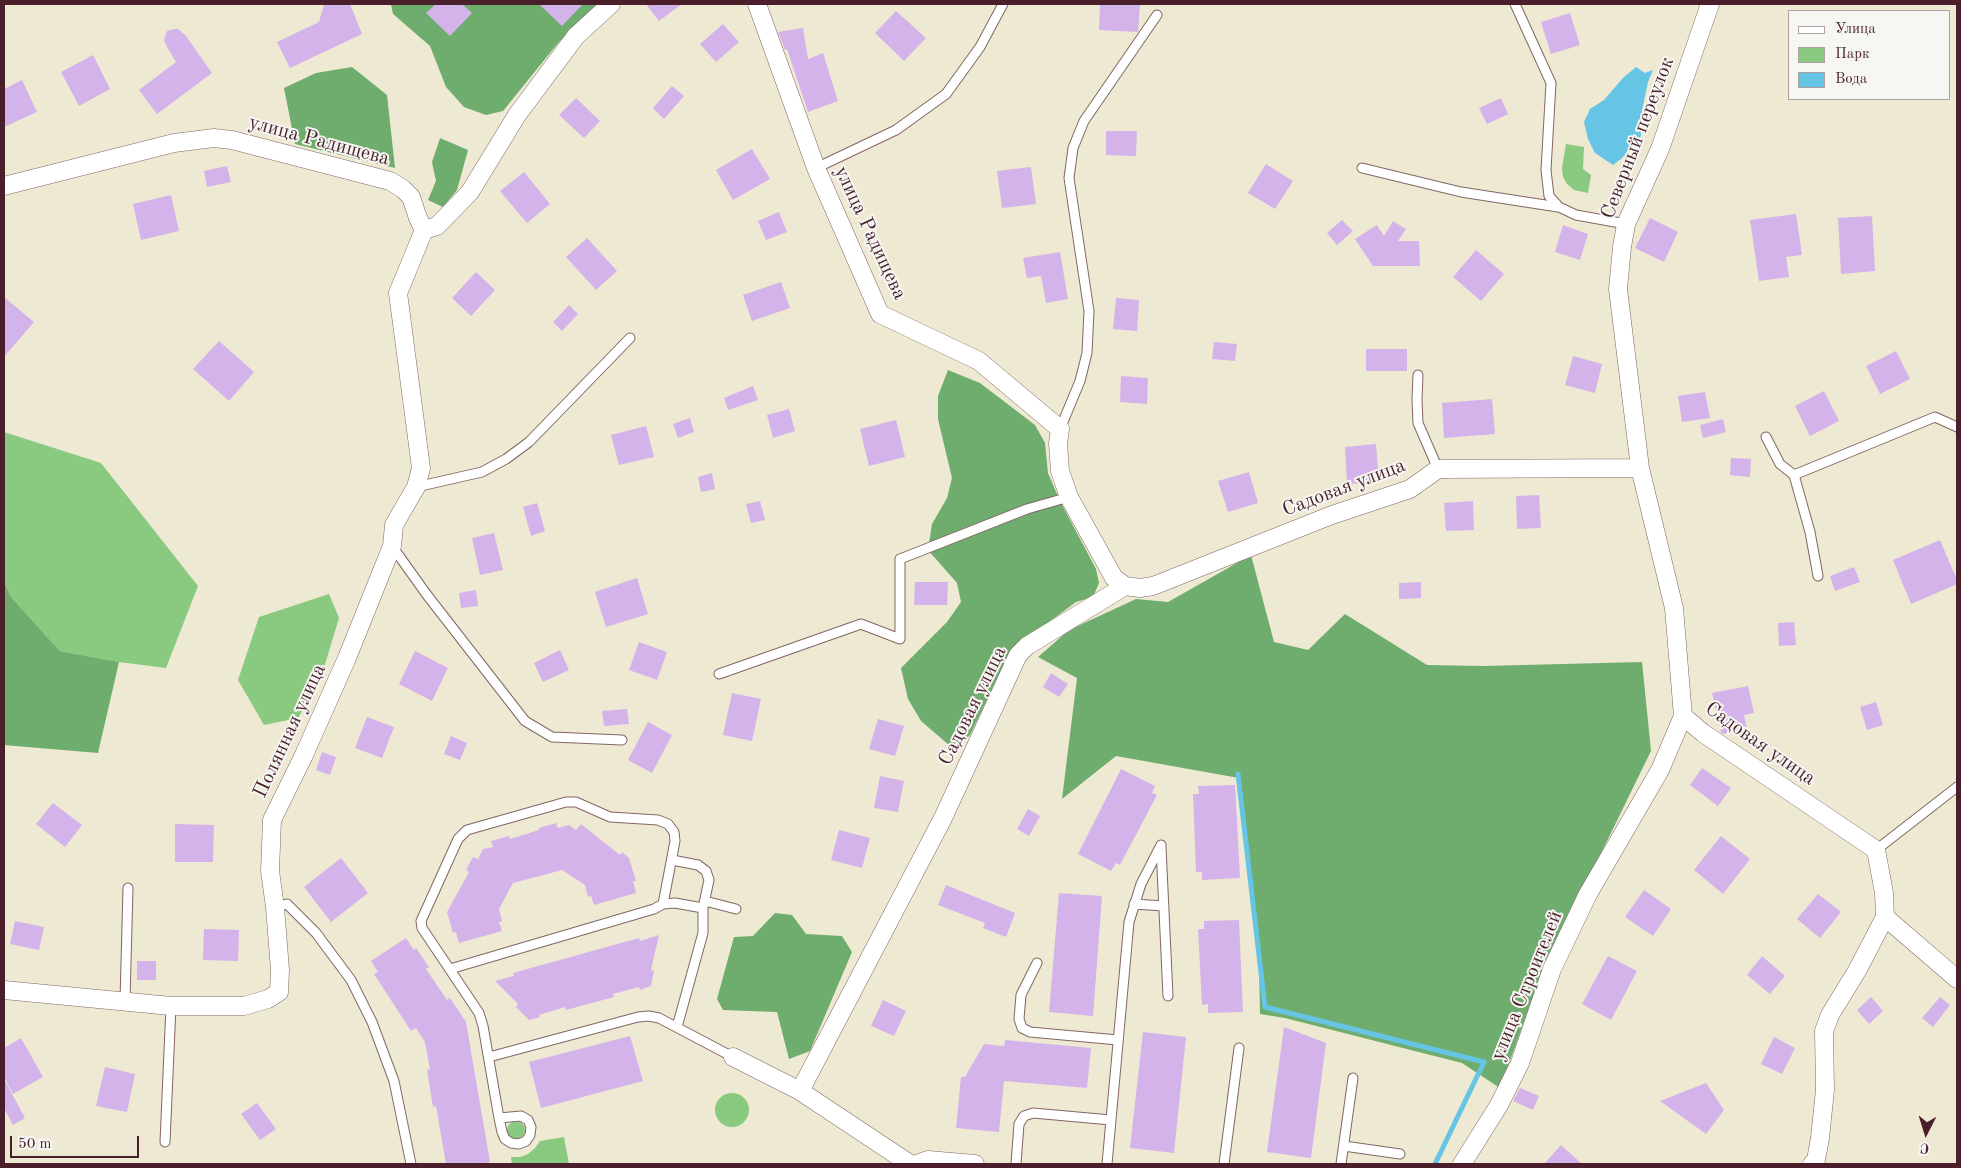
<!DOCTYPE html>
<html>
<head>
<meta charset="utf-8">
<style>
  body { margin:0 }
  #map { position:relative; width:1961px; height:1168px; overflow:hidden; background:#eee9d2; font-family:"Old Standard TT",serif }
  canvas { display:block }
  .frame { position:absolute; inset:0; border:5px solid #4a1f2b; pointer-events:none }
  .legend { position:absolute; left:1788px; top:10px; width:162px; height:90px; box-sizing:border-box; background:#f6f6f2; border:1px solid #b1a0a2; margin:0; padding:6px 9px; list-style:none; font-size:15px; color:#4a1f2b }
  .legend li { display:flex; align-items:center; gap:10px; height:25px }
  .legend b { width:25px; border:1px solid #b1a0a2 }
  .north { position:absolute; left:1901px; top:1108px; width:50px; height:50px; -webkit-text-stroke:4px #f6f6f2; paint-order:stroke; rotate:185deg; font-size:14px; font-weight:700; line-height:20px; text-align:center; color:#4a1f2b }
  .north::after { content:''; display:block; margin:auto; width:18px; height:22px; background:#4a1f2b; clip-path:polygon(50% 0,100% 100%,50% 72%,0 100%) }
  .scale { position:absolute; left:10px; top:1136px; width:129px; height:22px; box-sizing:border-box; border:2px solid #4a1f2b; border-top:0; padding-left:6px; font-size:15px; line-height:18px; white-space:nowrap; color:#4a1f2b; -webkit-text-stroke:4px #f6f6f2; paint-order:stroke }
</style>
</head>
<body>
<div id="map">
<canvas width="1961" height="1168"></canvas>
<div class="frame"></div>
<ul class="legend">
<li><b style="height:6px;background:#fff"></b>Улица</li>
<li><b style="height:14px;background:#89c980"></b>Парк</li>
<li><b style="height:14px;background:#66c4e4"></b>Вода</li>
</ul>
<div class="north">С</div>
<div class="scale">50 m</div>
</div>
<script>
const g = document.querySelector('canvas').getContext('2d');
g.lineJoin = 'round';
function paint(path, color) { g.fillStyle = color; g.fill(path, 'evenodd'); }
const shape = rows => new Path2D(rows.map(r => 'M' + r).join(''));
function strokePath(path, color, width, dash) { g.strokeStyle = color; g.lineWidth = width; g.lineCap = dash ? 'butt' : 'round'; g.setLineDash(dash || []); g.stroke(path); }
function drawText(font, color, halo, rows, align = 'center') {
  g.font = font + ' "Old Standard TT",serif'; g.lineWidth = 4; g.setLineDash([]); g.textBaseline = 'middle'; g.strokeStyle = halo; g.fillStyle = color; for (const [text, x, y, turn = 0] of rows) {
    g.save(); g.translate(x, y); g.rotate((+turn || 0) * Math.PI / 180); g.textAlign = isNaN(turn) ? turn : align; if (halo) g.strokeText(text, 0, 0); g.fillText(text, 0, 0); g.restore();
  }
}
const green = shape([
  [1566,144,1584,147,1583,169,1591,175,1588,193,1574,190,1567,184,1563,177,1562,168],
  [4,432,101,463,198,586,166,668,119,662,60,651,11,597,4,582],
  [329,594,339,618,319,684,298,718,264,725,238,680,259,617],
  '715 1110a17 17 0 1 1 34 0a17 17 0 1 1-34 0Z',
  '507 1130a9 9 0 1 1 18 0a9 9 0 1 1-18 0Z',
  [564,1137,569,1164,512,1164,511,1157,520,1157,528,1154,535,1148,540,1141]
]);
const forest = shape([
  [391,4,597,4,558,43,503,111,486,115,464,107,446,87,430,46,393,14],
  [352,67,387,95,395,168,295,144,284,88,316,73],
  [440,138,468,150,457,190,443,207,428,200,436,181,432,162],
  [948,370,980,383,1035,425,1045,443,1048,473,1060,501,1096,569,1099,583,1093,597,1076,602,1011,650,970,735,959,746,949,745,921,721,908,699,901,668,947,622,961,602,957,583,928,550,932,524,947,498,952,478,938,419,938,396],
  [1251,555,1274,642,1308,650,1345,614,1427,665,1484,666,1642,662,1651,751,1540,978,1500,1088,1462,1063,1285,1018,1260,1014,1259,958,1239,778,1116,756,1062,799,1077,678,1038,657,1069,630,1136,599,1168,602],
  [4,582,11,597,60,651,119,662,98,753,4,745],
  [775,913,792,915,806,934,842,936,852,952,810,1051,789,1059,777,1012,723,1010,717,999,734,937,753,936]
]);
const water = shape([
  [1636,67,1645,73,1653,70,1648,82,1640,120,1641,136,1621,159,1613,165,1595,153,1588,139,1584,122,1590,109,1604,100,1623,78]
]);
const stream = shape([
  [1238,774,1265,1007,1484,1062,1435,1164]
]);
const building = shape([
  [324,4,350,4,362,34,290,68,277,42,319,22],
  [436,4,462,4,472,13,450,36,426,13],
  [539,4,583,4,562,26],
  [646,4,682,4,659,21],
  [1100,4,1140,4,1138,32,1099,30],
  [896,11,926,38,904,61,875,33],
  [1570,13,1580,45,1551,54,1541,22],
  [723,24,739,42,716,62,700,44],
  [803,28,808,59,823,53,838,101,808,112,787,49,785,50,778,32],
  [174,29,178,29,186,36,212,73,157,114,139,90,176,62,167,47,164,40,167,31],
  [93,55,110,89,79,106,61,72],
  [22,80,37,112,4,127,4,89],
  [672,86,684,96,664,119,653,108],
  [576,98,600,121,584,138,559,115],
  [1501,98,1508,114,1487,124,1479,108],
  [1106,131,1137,131,1136,156,1106,155],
  [752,149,770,179,733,200,716,170],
  [1266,164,1293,181,1275,209,1248,193],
  [227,166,231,182,207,187,204,171],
  [1031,167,1036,204,1002,208,997,171],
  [524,172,550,204,527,223,500,191],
  [171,195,179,231,141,240,133,204],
  [779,212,787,232,766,240,758,221],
  [1796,214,1802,255,1786,257,1789,277,1759,281,1750,220],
  [1872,216,1875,271,1841,274,1838,218],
  [1650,218,1678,232,1664,262,1635,248],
  [1342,220,1353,231,1337,245,1327,233],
  [1393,221,1406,229,1398,241,1419,241,1420,266,1373,266,1355,239,1377,225,1384,236],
  [1563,225,1588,234,1580,260,1555,252],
  [587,238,617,271,596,290,566,257],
  [1476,250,1504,274,1481,301,1453,277],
  [1060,252,1068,299,1046,303,1041,276,1027,278,1023,258],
  [476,272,495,290,471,316,452,298],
  [781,282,790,308,752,321,743,295],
  [4,297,34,322,4,357],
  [1116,298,1139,300,1137,331,1113,329],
  [569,305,578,314,562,331,553,322],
  [219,341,254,372,229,401,193,369],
  [1214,342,1237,344,1235,361,1212,359],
  [1366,349,1407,349,1407,371,1366,371],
  [1896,351,1910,379,1880,394,1866,366],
  [1573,356,1602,364,1595,393,1565,385],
  [1121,376,1148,378,1147,404,1120,402],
  [753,386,758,400,728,410,724,398],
  [1824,391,1839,421,1810,436,1795,406],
  [1705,392,1710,418,1682,422,1678,396],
  [1492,399,1495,434,1444,438,1442,403],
  [789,409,795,431,773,438,767,415],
  [690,418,694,432,678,438,673,424],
  [1723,419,1726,432,1703,438,1700,425],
  [896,420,905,457,869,466,860,429],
  [646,426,654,457,619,465,611,435],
  [1376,444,1379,482,1347,484,1345,447],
  [1731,458,1751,459,1750,477,1730,475],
  [1249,472,1258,503,1228,512,1218,481],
  [712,473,715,489,701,492,698,477],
  [1539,495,1541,528,1517,529,1516,496],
  [760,501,765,520,751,523,746,504],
  [1473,501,1474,530,1446,531,1444,503],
  [537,503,545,531,531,536,523,507],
  [494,533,503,570,480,575,472,538],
  [1940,540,1957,580,1957,584,1911,604,1893,560],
  [1854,567,1860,582,1835,591,1830,576],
  [637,578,648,614,606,627,595,592],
  [915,582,948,582,947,605,914,605],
  [1421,582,1421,598,1399,599,1399,583],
  [476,590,478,606,461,608,459,593],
  [1794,622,1796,645,1779,646,1778,623],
  [639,642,667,652,657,680,629,670],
  [560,650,569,670,543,682,534,663],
  [415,651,448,668,432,701,399,684],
  [1051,673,1068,684,1059,697,1043,687],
  [1748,686,1754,713,1744,715,1747,729,1723,734,1721,732,1712,693],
  [732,693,761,699,752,741,723,735],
  [1876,702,1883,725,1867,730,1860,707],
  [627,709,629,724,604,726,602,711],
  [367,717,394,727,382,758,355,748],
  [878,719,904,726,895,756,869,749],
  [648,722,672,735,652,773,628,760],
  [451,736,467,743,460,760,444,754],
  [322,752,336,757,330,775,316,770],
  [1702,768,1731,788,1718,806,1690,785],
  [1121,769,1155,786,1152,793,1157,795,1120,865,1116,863,1111,871,1078,854],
  [880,776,904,781,898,812,874,808],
  [1235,785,1240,878,1202,880,1202,872,1196,872,1193,794,1199,794,1198,786],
  [53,803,82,825,65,847,36,824],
  [1028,809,1040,816,1029,836,1017,829],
  [556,823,558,828,569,825,576,830,581,824,620,855,622,852,629,858,636,881,633,881,636,893,594,905,591,896,588,897,585,885,562,870,513,883,499,909,502,921,499,922,502,931,459,943,456,932,453,933,447,912,469,872,466,870,473,857,478,859,483,849,493,847,491,841,509,836,510,839,539,830,539,828],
  [175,824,214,825,213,862,175,862],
  [839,830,870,838,862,868,831,860],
  [1721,836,1750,859,1723,894,1694,870],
  [341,858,368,893,331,922,304,887],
  [946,885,1015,913,1006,937,983,928,985,923,938,905],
  [1644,890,1671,909,1653,936,1625,917],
  [1059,893,1102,896,1093,1016,1049,1012],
  [1818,894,1841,912,1820,938,1797,919],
  [1239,920,1243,1012,1208,1013,1208,1004,1202,1005,1198,929,1204,929,1204,921],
  [15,921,44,927,39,950,10,944],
  [204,929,239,930,238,961,203,960],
  [659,935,651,970,654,971,651,986,640,990,639,987,613,994,614,997,566,1010,565,1007,539,1015,540,1017,529,1020,516,1007,518,1004,495,981,514,976,513,973,639,938,640,941],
  [406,938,414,950,416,948,429,967,426,969,447,1000,450,998,466,1022,490,1162,480,1164,446,1164,436,1106,433,1107,427,1070,430,1069,425,1042,416,1028,411,1031,374,974,378,972,371,961],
  [1608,956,1637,971,1611,1020,1582,1004],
  [1762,956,1785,976,1770,994,1747,975],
  [137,961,156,961,156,980,137,980],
  [1871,997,1883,1011,1869,1024,1857,1010],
  [1940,997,1950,1005,1933,1027,1922,1018],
  [883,1000,906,1011,894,1036,871,1026],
  [1284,1027,1326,1043,1311,1158,1267,1152],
  [1143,1032,1186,1037,1174,1153,1130,1148],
  [630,1036,643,1081,541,1108,529,1062],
  [1774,1037,1795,1048,1782,1074,1761,1064],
  [21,1038,43,1077,13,1094,4,1077,4,1048],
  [1005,1040,1091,1048,1087,1088,1004,1081,999,1132,956,1128,961,1077,965,1077,984,1044,1004,1046],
  [105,1067,135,1074,127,1112,96,1106],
  [4,1079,25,1118,13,1125,4,1108],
  [1706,1083,1724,1110,1706,1134,1660,1101],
  [1520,1088,1539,1096,1533,1110,1513,1101],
  [257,1103,276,1129,260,1140,241,1114],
  [1561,1145,1582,1164,1544,1164]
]);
const service = shape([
  [1515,4,1551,83,1546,170,1549,196,1559,207,1576,215,1626,224],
  [816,168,896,130,946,94,980,47,1003,4],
  [1362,168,1461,192,1558,207],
  [1418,375,1417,399,1418,423,1438,469],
  [1060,429,1080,381,1087,353,1089,311,1069,178,1073,148,1084,121,1157,15],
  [1766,437,1780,464,1794,475,1935,417,1957,427],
  [1794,475,1810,532,1818,576],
  [416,487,482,472,506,459,529,442,630,338],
  [392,546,427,595,525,721,552,737,622,740],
  [719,674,861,624,900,639,900,559,1027,509,1069,497],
  [1161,847,1168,996],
  [1876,850,1957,787],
  [672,860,698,865,706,871,709,880,703,908,703,933,677,1027],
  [705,901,736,909],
  [1134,904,1164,906],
  [275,907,287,904,316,933,351,980,372,1022,394,1081,411,1164],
  [1037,963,1021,995,1019,1019,1022,1028,1030,1032,1118,1040],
  [450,969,654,909,663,904,675,903,703,908],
  [125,1001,128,888],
  [489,1057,638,1017,649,1016,659,1018,733,1057],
  [499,1118,521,1116,528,1120,531,1127,530,1135,526,1141,519,1144,511,1143,505,1139,502,1132,499,1118,483,1026,479,1013,422,928,421,921,458,839,467,830,566,802,576,802,610,817,658,820,668,824,674,832,675,841,663,904],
  [165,1142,171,1006],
  [1344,1146,1400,1154],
  [1016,1164,1019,1124,1024,1116,1033,1113,1111,1120],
  [1107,1164,1129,922,1141,884,1161,845],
  [1224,1164,1239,1048],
  [1341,1164,1353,1078]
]);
const minor = shape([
  [757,4,816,168,880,314,979,361,1060,429,1058,444,1060,471,1069,497,1114,578,1125,586],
  [4,186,174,143,214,138,232,140,390,181,403,189,411,197,418,218,424,230,437,226,470,192,517,115,576,36,611,4],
  [1640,468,1618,289,1622,247,1626,224,1660,149,1710,4],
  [4,990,171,1006,244,1006,268,999,279,992,280,970,275,907,270,871,272,820,304,755,347,658,392,546,394,525,416,487,421,468,398,293,424,230],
  [733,1057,800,1091,910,1164],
  [800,1091,943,818,1018,655,1027,646,1125,586,1140,588,1153,586,1332,515,1410,489,1438,469,1640,468,1674,608,1683,716,1703,733,1876,850,1884,893,1885,917,1957,979],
  [917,1164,928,1160,975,1164],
  [1462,1164,1499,1105,1520,1063,1552,969,1588,894,1660,770,1683,716],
  [1812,1164,1816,1160,1820,1138,1825,1090,1824,1031,1830,1015,1858,969,1885,917]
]);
const streetNames = [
  ["Северный переулок",1638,138,-69],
  ["улица Радищева",319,141,15],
  ["улица Радищева",870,233,65],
  ["Садовая улица",1344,488,-21],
  ["Садовая улица",973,706,-64],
  ["Полянная улица",290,731,-65],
  ["Садовая улица",1760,744,35],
  ["улица Строителей",1527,986,-68]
];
paint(green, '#89c980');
paint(forest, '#6ead6e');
paint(water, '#66c4e4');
strokePath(stream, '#66c4e4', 5);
paint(building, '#d4b3ea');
strokePath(service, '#836665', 11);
strokePath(minor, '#836665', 19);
strokePath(service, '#fff', 9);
strokePath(minor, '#fff', 18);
drawText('20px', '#4a1f2b', '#f6f6f2', streetNames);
</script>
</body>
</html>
